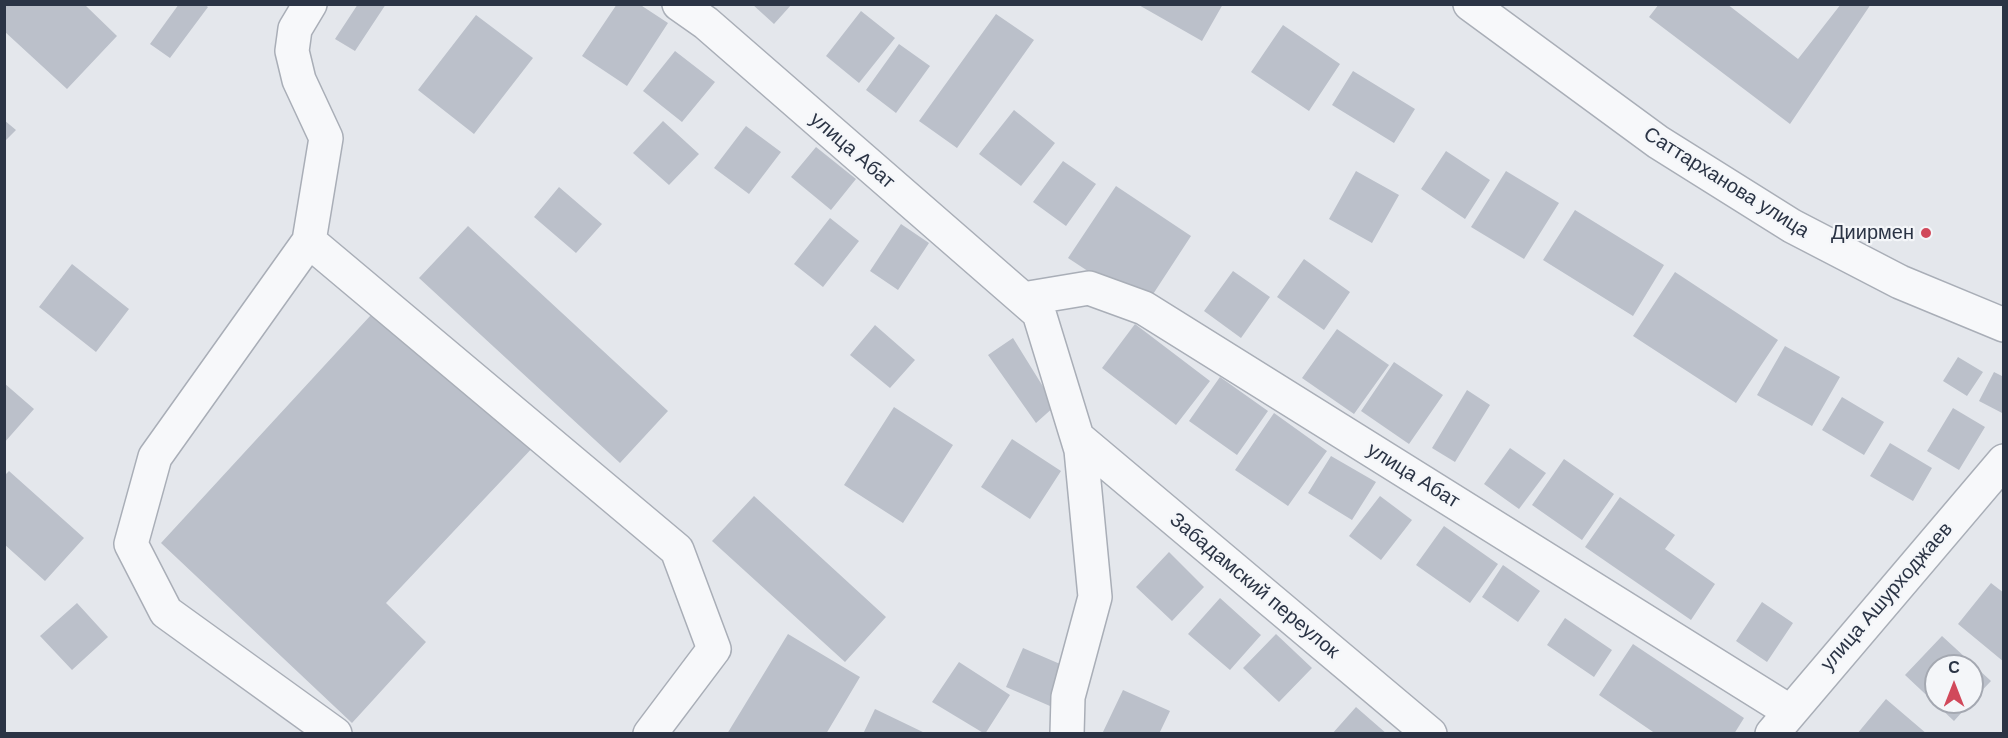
<!DOCTYPE html>
<html>
<head>
<meta charset="utf-8">
<style>
  body { margin:0 }
  #map { position:relative; width:2008px; height:738px; overflow:hidden; background:#e4e7ec; font-family:Helvetica,sans-serif }
  canvas { display:block }
  .frame { position:absolute; inset:0; border:6px solid #2b3445; pointer-events:none }
  .north { position:absolute; left:1924px; top:654px; width:60px; height:60px; box-sizing:border-box; background:#f4f6f9; border:2px solid #a4a8b1; border-radius:50%; rotate:0deg; font-size:16px; font-weight:700; line-height:24px; text-align:center; color:#2b3445 }
  .north::after { content:''; display:block; margin:auto; width:21px; height:27px; background:#d1495b; clip-path:polygon(50% 0,100% 100%,50% 72%,0 100%) }
</style>
</head>
<body>
<div id="map">
<canvas width="2008" height="738"></canvas>
<div class="frame"></div>
<div class="north">С</div>
</div>
<script>
const g = document.querySelector('canvas').getContext('2d');
g.lineJoin = 'round';
function paint(path, color) { g.fillStyle = color; g.fill(path, 'evenodd'); }
const shape = rows => new Path2D(rows.map(r => 'M' + r).join(''));
function strokePath(path, color, width, dash) { g.strokeStyle = color; g.lineWidth = width; g.lineCap = dash ? 'butt' : 'round'; g.setLineDash(dash || []); g.stroke(path); }
function drawText(font, color, halo, rows, align = 'center') {
  g.font = font + ' Helvetica,sans-serif'; g.lineWidth = 4.5; g.setLineDash([]); g.textBaseline = 'middle'; g.strokeStyle = halo; g.fillStyle = color; for (const [text, x, y, turn = 0] of rows) {
    g.save(); g.translate(x, y); g.rotate((+turn || 0) * Math.PI / 180); g.textAlign = isNaN(turn) ? turn : align; if (halo) g.strokeText(text, 0, 0); g.fillText(text, 0, 0); g.restore();
  }
}
const building = shape([
  [4,4,84,4,117,36,67,89,4,31],
  [179,4,204,4,208,7,170,58,150,44],
  [358,4,386,4,355,51,335,39],
  [617,4,639,4,668,23,627,86,582,56],
  [752,4,792,4,774,24],
  [1137,4,1223,4,1202,41],
  [1659,4,1727,4,1798,59,1841,4,1871,4,1790,124,1649,17],
  [861,11,895,38,859,83,826,56],
  [996,14,1034,40,957,148,919,121],
  [476,15,533,58,474,134,418,90],
  [1283,25,1340,64,1309,111,1251,72],
  [899,44,930,66,896,113,866,90],
  [675,51,715,82,682,122,643,91],
  [1353,71,1415,109,1394,143,1332,105],
  [1014,110,1055,143,1021,186,979,154],
  [4,120,16,130,4,142],
  [663,121,699,154,669,185,633,153],
  [746,126,781,152,749,194,714,168],
  [816,147,856,179,831,210,791,177],
  [1446,151,1490,180,1465,219,1421,189],
  [1063,161,1096,184,1066,226,1033,202],
  [1356,171,1399,195,1372,243,1329,219],
  [1506,171,1559,203,1524,259,1471,227],
  [1116,186,1191,236,1144,308,1068,258],
  [559,187,602,224,576,253,534,217],
  [1575,210,1664,265,1633,316,1543,260],
  [830,218,859,241,823,287,794,264],
  [901,224,929,243,898,290,870,271],
  [468,226,668,411,620,463,419,278],
  [1304,259,1350,292,1324,330,1277,297],
  [72,264,129,309,96,352,39,307],
  [1233,271,1270,297,1241,338,1204,311],
  [1675,272,1778,340,1736,403,1633,336],
  [382,303,536,444,386,603,426,642,352,723,161,543],
  [1135,324,1210,381,1176,425,1102,368],
  [875,325,915,360,890,388,850,355],
  [1337,329,1389,365,1354,414,1302,378],
  [1013,338,1055,406,1036,423,988,355],
  [1785,346,1840,377,1812,426,1757,395],
  [1958,357,1983,372,1967,396,1943,381],
  [1394,362,1443,395,1409,444,1361,411],
  [1994,372,2004,377,2004,414,1979,401],
  [1220,377,1268,411,1237,455,1189,421],
  [4,383,34,409,4,443],
  [1467,390,1490,405,1455,462,1432,448],
  [1842,397,1884,422,1864,455,1822,430],
  [894,407,953,445,903,523,844,485],
  [1953,408,1985,427,1959,470,1927,451],
  [1274,413,1327,451,1288,506,1235,470],
  [1012,439,1061,471,1030,519,981,487],
  [1890,443,1932,468,1913,501,1870,476],
  [1510,448,1546,473,1519,509,1484,484],
  [1331,456,1376,482,1352,520,1308,493],
  [1564,459,1614,494,1582,540,1532,505],
  [9,471,84,538,45,581,4,544,4,476],
  [754,496,886,617,845,662,712,541],
  [1380,496,1412,520,1381,560,1349,536],
  [1620,497,1675,535,1665,549,1715,584,1691,620,1585,547],
  [1444,526,1498,564,1470,603,1416,565],
  [1169,552,1204,587,1172,621,1136,587],
  [1503,565,1540,591,1518,622,1482,597],
  [1991,583,2004,593,2004,662,1958,624],
  [1220,598,1261,635,1230,670,1188,634],
  [1762,602,1793,623,1767,662,1736,641],
  [77,603,108,637,72,670,40,636],
  [1565,618,1612,650,1594,677,1547,645],
  [788,634,860,677,826,734,727,734],
  [1276,634,1312,668,1279,702,1243,668],
  [1942,636,1991,681,1972,701,1972,666,1936,666,1936,702,1971,702,1954,721,1905,675],
  [1633,644,1744,718,1734,734,1656,734,1599,695],
  [1023,648,1067,667,1050,706,1006,687],
  [959,662,1010,695,985,734,932,702],
  [1123,690,1170,711,1159,734,1102,734],
  [1886,699,1927,734,1857,734],
  [1356,707,1387,734,1332,734],
  [875,709,927,734,863,734]
]);
const minor = shape([
  [310,4,295,29,292,51,299,80,326,138,309,241,155,457,131,544,166,612,335,734],
  [679,4,706,23,1039,313,1081,450,1095,597,1068,697,1067,734],
  [1470,4,1658,142,1792,226,1900,282,2004,325],
  [309,241,677,550,714,649,650,734],
  [1023,299,1089,288,1144,308,1789,711],
  [1078,438,1430,734],
  [1772,734,2004,461]
]);
const markers = [
  [1926,233,6,"#d1495b"]
];
const streetNames = [
  ["улица Абат",852,151,41],
  ["Саттарханова улица",1726,183,32],
  ["улица Абат",1413,476,32],
  ["Забадамский переулок",1254,586,40],
  ["улица Ашурходжаев",1887,597,-49]
];
const poiNames = [
  ["Диирмен",1914,233]
];
paint(building, '#bbc0ca');
strokePath(minor, '#a9aeb7', 36);
strokePath(minor, '#f7f8fa', 33);
for (const [x, y, r, color] of markers) { const dot = new Path2D(); dot.arc(x, y, r, 0, 2 * Math.PI); g.fillStyle = color; g.fill(dot); strokePath(dot, '#f4f6f9', 2); }
drawText('20px', '#2b3445', '#f4f6f9', streetNames);
drawText('20px', '#2b3445', '#f4f6f9', poiNames, 'right');
</script>
</body>
</html>
